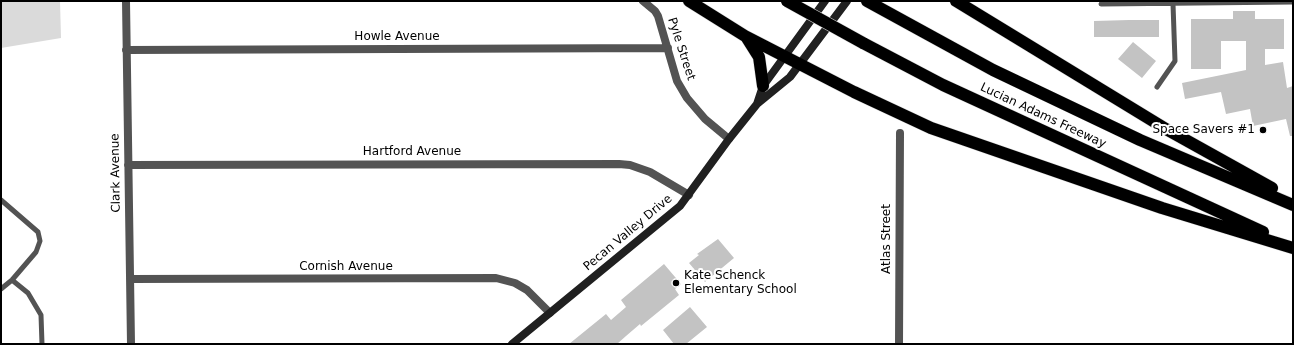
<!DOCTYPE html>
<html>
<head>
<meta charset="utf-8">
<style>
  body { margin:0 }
  #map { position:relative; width:1294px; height:345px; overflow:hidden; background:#fff; font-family:"DejaVu Sans",sans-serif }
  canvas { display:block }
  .frame { position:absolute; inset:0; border:2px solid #000; pointer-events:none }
</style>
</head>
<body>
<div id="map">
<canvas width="1294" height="345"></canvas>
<div class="frame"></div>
</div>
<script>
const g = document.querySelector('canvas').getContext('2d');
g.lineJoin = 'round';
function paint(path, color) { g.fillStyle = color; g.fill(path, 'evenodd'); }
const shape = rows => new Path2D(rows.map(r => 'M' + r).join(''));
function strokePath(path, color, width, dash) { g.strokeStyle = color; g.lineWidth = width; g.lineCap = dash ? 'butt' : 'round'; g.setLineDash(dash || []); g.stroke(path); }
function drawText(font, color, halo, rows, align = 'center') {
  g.font = font + ' "DejaVu Sans",sans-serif'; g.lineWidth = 4; g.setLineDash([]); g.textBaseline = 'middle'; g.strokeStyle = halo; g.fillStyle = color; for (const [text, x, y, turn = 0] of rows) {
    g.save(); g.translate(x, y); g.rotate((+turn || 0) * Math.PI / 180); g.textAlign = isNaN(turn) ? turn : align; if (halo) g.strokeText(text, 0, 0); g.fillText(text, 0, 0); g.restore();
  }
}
const green = shape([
  [1,1,60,1,61,38,1,48]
]);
const building = shape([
  [1233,11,1255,11,1255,19,1284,19,1284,49,1265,49,1265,65,1283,62,1287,88,1293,86,1293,136,1290,136,1286,119,1253,126,1250,109,1226,114,1221,92,1185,99,1182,83,1246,70,1246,41,1221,41,1221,69,1191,69,1191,19,1233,19],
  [1129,20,1159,20,1159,37,1094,37,1094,21],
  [1133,42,1156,61,1142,78,1118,59],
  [718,239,734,258,705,282,689,263,699,255,697,254],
  [664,264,681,284,675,289,679,295,641,326,640,324,626,336,617,344,569,344,606,314,611,320,626,307,621,300],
  [690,307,707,327,686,344,674,344,663,330]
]);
const lane = shape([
  [1101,4,1293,2],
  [1157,87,1175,61,1173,4],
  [1,200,38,232,40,241,36,252,12,280,1,289],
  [12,280,28,293,41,315,42,344]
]);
const street = shape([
  [126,1,131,344],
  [643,1,655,11,658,16,677,81,687,98,705,119,729,139],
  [126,50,668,48],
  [128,165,619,164,630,165,650,172,689,195],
  [130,279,496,278,515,283,527,290,550,313],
  [899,344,900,133]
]);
const secondary = shape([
  [757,104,763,86,825,1],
  [512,344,680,206,729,139,757,104,790,77,847,1]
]);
const highway = shape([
  [689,1,745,36,854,92,931,128,1162,208,1293,248],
  [867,1,993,70,1140,140,1293,205],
  [956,1,1166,129,1272,188],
  [747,38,759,57,763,86],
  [863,43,943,85,1263,232]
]);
const highwayBridge = shape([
  [787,1,863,43]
]);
const markers = [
  [1263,130,4,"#000"],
  [676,283,4,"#000"]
];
const streetNames = [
  ["Howle Avenue",397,37],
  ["Pyle Street",681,49,72],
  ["Lucian Adams Freeway",1043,116,25],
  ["Hartford Avenue",412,152],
  ["Clark Avenue",116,173,-91],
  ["Pecan Valley Drive",628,233,-40],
  ["Atlas Street",887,239,-90],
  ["Cornish Avenue",346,267]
];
const poiNames = [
  ["Space Savers #1",1255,130],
  ["Kate Schenck",684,276,"left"],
  ["Elementary School",684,290,"left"]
];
paint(green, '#dadada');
paint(building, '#c3c3c3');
strokePath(highway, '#dbdbdb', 13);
strokePath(lane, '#535353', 5);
strokePath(street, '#535353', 8);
strokePath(secondary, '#202020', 8);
strokePath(highway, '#000', 12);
strokePath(highwayBridge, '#dbdbdb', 13, []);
strokePath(highwayBridge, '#000', 12);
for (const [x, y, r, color] of markers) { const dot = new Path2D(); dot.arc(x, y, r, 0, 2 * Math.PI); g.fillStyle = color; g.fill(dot); strokePath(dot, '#fff', 1.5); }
drawText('12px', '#000', '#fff', streetNames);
drawText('12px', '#000', '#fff', poiNames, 'right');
</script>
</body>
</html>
